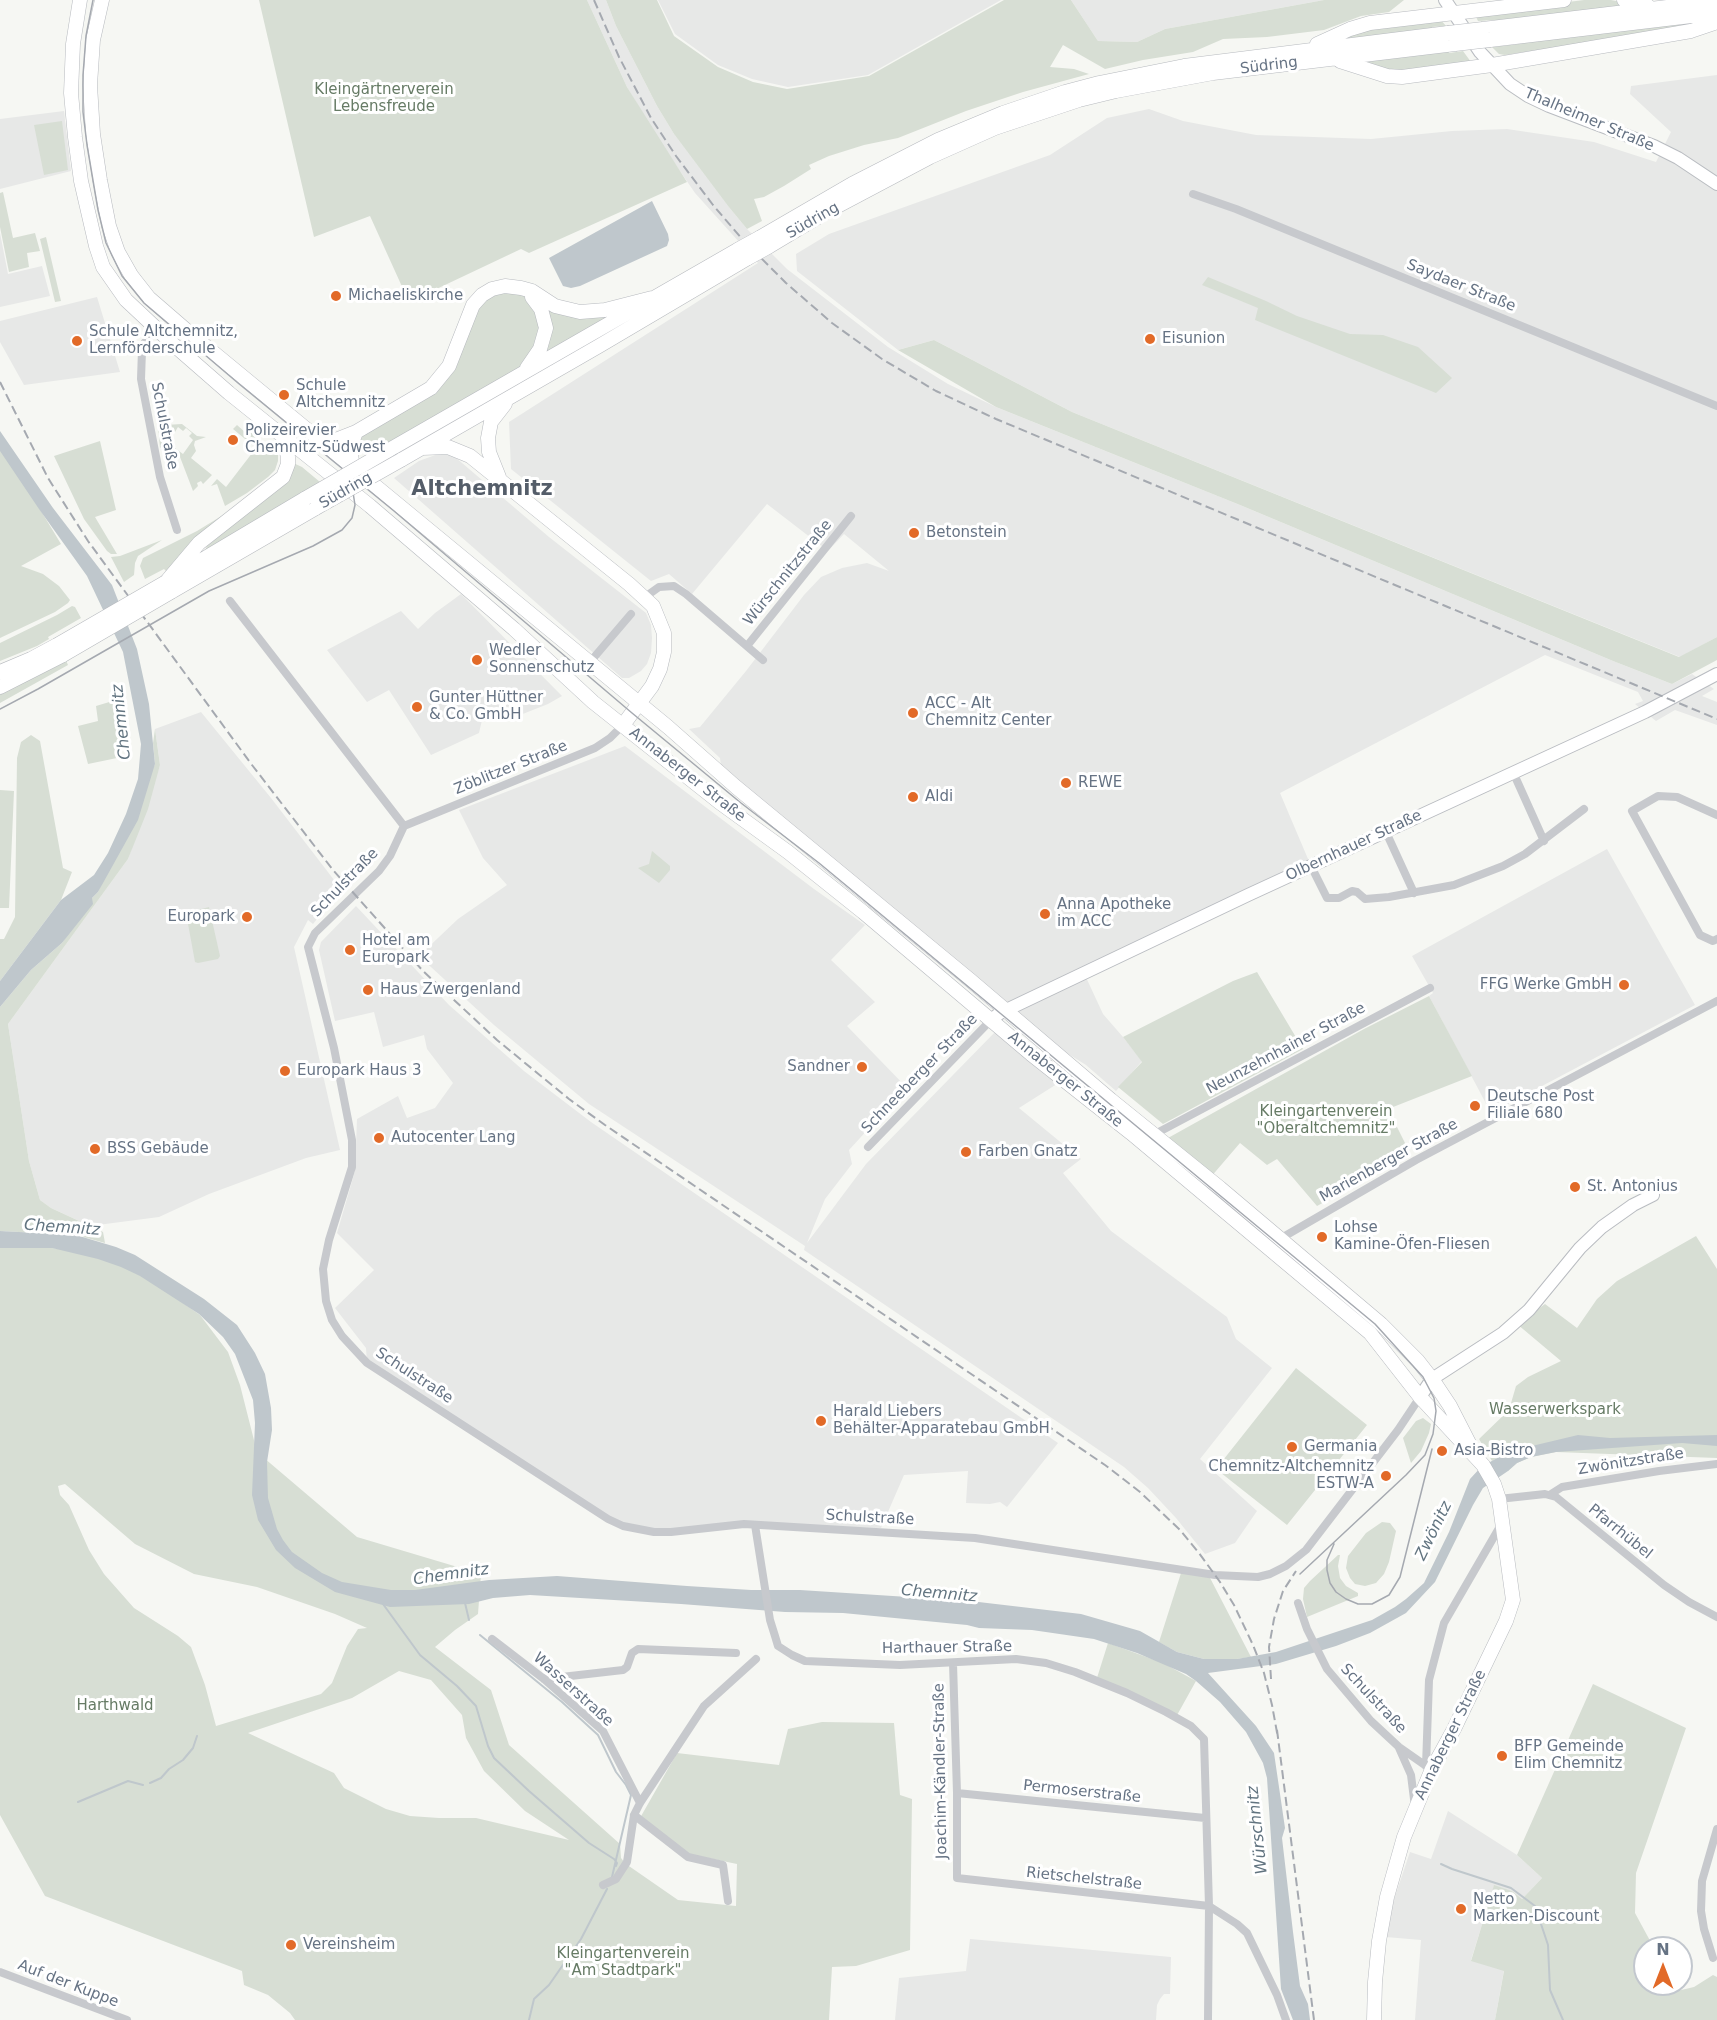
<!DOCTYPE html>
<html>
<head>
<meta charset="utf-8">
<style>
  body { margin:0 }
  #map { position:relative; width:1717px; height:2020px; overflow:hidden; background:#f6f7f3; font-family:"DejaVu Sans",sans-serif }
  canvas { display:block }
  .north { position:absolute; left:1633px; top:1936px; width:60px; height:60px; box-sizing:border-box; background:#fff; border:2px solid #c2c7ce; border-radius:50%; rotate:0deg; font-size:16px; font-weight:700; line-height:24px; text-align:center; color:#667384 }
  .north::after { content:''; display:block; margin:auto; width:21px; height:27px; background:#e26a28; clip-path:polygon(50% 0,100% 100%,50% 72%,0 100%) }
</style>
</head>
<body>
<div id="map">
<canvas width="1717" height="2020"></canvas>
<div class="north">N</div>
</div>
<script>
const g = document.querySelector('canvas').getContext('2d');
g.lineJoin = 'round';
function paint(path, color) { g.fillStyle = color; g.fill(path, 'evenodd'); }
const shape = rows => new Path2D(rows.map(r => 'M' + r).join(''));
function strokePath(path, color, width, dash) { g.strokeStyle = color; g.lineWidth = width; g.lineCap = dash ? 'butt' : 'round'; g.setLineDash(dash || []); g.stroke(path); }
function drawText(font, color, halo, rows, align = 'center') {
  g.font = font + ' "DejaVu Sans",sans-serif'; g.lineWidth = 6; g.setLineDash([]); g.textBaseline = 'middle'; g.strokeStyle = halo; g.fillStyle = color; for (const [text, x, y, turn = 0] of rows) {
    g.save(); g.translate(x, y); g.rotate((+turn || 0) * Math.PI / 180); g.textAlign = isNaN(turn) ? turn : align; if (halo) g.strokeText(text, 0, 0); g.fillText(text, 0, 0); g.restore();
  }
}
const built = shape([
  [587,0,606,0,616,26,657,106,674,134,728,206,747,229,787,269,888,347,948,384,996,407,1240,505,1613,661,1672,684,1692,674,1714,689,1702,696,1717,702,1717,725,1675,710,1656,721,1635,704,1643,701,1638,692,1545,655,1280,793,1311,866,1084,973,1103,1014,1123,1037,1142,1061,1116,1091,1086,1065,1027,1028,722,773,720,758,689,729,700,727,746,671,804,595,821,577,842,568,867,563,889,571,844,534,828,551,767,504,692,594,669,574,651,581,511,469,509,422,758,263,695,193,660,142,627,87],
  [658,0,1001,0,868,75,788,87,752,79,718,65,675,34],
  [1071,0,1324,0,1165,29,1137,42,1098,41],
  [1717,75,1717,637,1680,657,1072,412,934,340,898,350,797,271,796,254,829,234,1050,155,1107,118,1149,109,1183,121,1256,135,1371,139,1452,131,1507,129,1594,142,1656,162,1671,132,1630,94,1631,86],
  [64,111,71,171,0,189,0,119],
  [0,233,8,274,42,266,50,296,0,307],
  [97,297,120,372,24,385,0,342,0,321],
  [438,454,447,454,455,457,549,537,646,613,651,625,652,638,651,653,647,664,641,671,629,678,622,678,394,478,419,461],
  [461,594,562,696,548,704,505,721,498,713,482,720,479,733,431,755,389,690,367,702,327,650,401,611,418,629,435,613],
  [201,712,271,798,341,889,313,924,308,920,294,947,340,1150,306,1158,209,1194,159,1217,90,1226,51,1208,40,1200,29,1161,8,1024,128,859,160,765,155,729],
  [625,746,814,889,865,925,831,960,875,1002,847,1026,909,1090,882,1114,849,1150,852,1164,825,1199,807,1243,866,1164,995,1032,1060,1082,1019,1108,1081,1159,1063,1173,1111,1231,1227,1317,1236,1339,1272,1368,1200,1459,1257,1511,1235,1543,1205,1554,1176,1518,1148,1488,1124,1467,804,1250,805,1246,589,1104,494,1025,419,956,458,919,507,885,483,858,459,810],
  [1607,849,1695,1005,1491,1113,1429,996,1433,993,1412,956],
  [356,906,449,1005,524,1071,591,1122,1058,1443,1007,1507,1000,1502,990,1504,966,1503,968,1471,904,1475,881,1528,770,1526,689,1531,623,1526,367,1363,366,1348,335,1308,374,1270,337,1233,355,1171,357,1119,398,1096,407,1118,435,1108,453,1083,427,1049,424,1035,383,1047,374,1012,335,1021,319,950,321,942],
  [1448,1811,1517,1855,1542,1878,1522,1899,1512,1891,1494,1886,1471,1960,1504,1970,1495,2020,1415,2020,1421,1940,1386,1937,1392,1905,1410,1852,1431,1859],
  [970,1939,1171,1957,1170,1994,1164,1994,1160,1999,1157,2005,1156,2020,895,2020,899,1978,966,1971]
]);
const green = shape([
  [259,0,587,0,627,87,687,182,529,253,521,249,409,302,370,216,314,237],
  [606,0,657,0,674,36,718,67,753,82,787,89,869,76,1004,0,1071,0,1098,41,1137,42,1165,29,1324,0,1404,0,1389,12,1361,16,1324,30,1267,37,1223,39,1193,52,1143,60,1105,69,1063,45,1050,67,1074,69,1089,74,1023,92,966,111,898,138,864,145,829,156,809,165,811,169,784,186,764,197,754,199,762,221,747,229,728,206,674,134,657,106,616,26],
  [1584,0,1611,0,1636,5,1494,23,1494,20,1478,21,1476,17,1476,14,1480,13],
  [1713,19,1684,28,1505,55,1499,54,1492,47,1518,44,1518,42],
  [1441,20,1446,26,1432,27,1432,30,1332,41,1355,30],
  [1448,50,1449,53,1463,51,1471,62,1401,74,1356,62],
  [62,121,68,170,44,175,34,125],
  [3,192,13,238,35,233,40,251,27,253,29,267,9,272,0,227,0,193],
  [46,237,61,301,55,302,40,239],
  [1208,277,1266,301,1297,316,1350,334,1383,335,1418,347,1452,378,1436,393,1255,320,1258,308,1202,285],
  [505,286,568,311,652,298,369,455,354,446,352,439,431,388,469,312],
  [934,340,1072,412,1679,657,1717,637,1717,660,1672,684,1613,661,1240,505,996,407,898,350],
  [182,424,197,436,206,437,195,441,194,445,196,451,191,458,212,475,203,484,201,481,197,483,198,486,193,491,180,457,165,444,160,448,158,426,171,437,167,442,183,454,193,440,189,436,192,433,186,428,183,431,178,427,175,432,165,425],
  [237,425,246,433,250,431,274,451,278,455,278,461,275,470,268,477,247,493,225,506,217,484,211,486,217,479,226,487,256,448,233,429],
  [100,441,116,510,95,517,117,554,111,554,107,551,84,519,54,456],
  [0,443,61,544,21,566,43,574,59,586,70,600,68,603,55,612,0,638],
  [291,462,302,467,320,482,205,551,207,546,284,481],
  [241,504,173,567,166,571,164,569,145,579,140,566,143,558,197,531],
  [162,540,138,556,135,563,134,575,124,582,111,557,120,556],
  [72,606,75,607,81,618,48,637,49,639,37,646,0,661,0,643,57,615],
  [65,658,68,665,0,703,0,692],
  [116,700,127,734,117,758,88,764,78,726,98,721,96,706],
  [155,729,160,765,148,809,128,859,8,1024,29,1161,40,1200,51,1208,103,1232,105,1243,76,1235,0,1231,0,1007,31,970,62,943,92,898,98,892,155,764,153,743],
  [31,735,40,741,63,868,72,872,61,900,0,981,0,939,4,939,15,917,17,758,21,742],
  [0,790,14,791,9,908,0,908],
  [652,851,670,866,670,870,659,883,638,868,649,864],
  [209,907,220,956,218,959,198,963,195,962,186,913],
  [1257,972,1303,1049,1163,1124,1118,1087,1142,1062,1123,1037,1233,981],
  [1429,996,1472,1076,1388,1109,1411,1155,1317,1206,1277,1159,1267,1165,1240,1143,1210,1178,1168,1138,1364,1029],
  [1696,1236,1717,1269,1717,1458,1556,1452,1531,1457,1517,1463,1508,1471,1499,1457,1492,1461,1479,1439,1509,1410,1516,1386,1528,1377,1561,1361,1517,1324,1545,1304,1577,1328,1597,1299,1617,1281],
  [0,1248,52,1248,101,1253,132,1267,200,1315,228,1352,240,1385,257,1452,357,1537,481,1574,478,1614,455,1630,435,1647,491,1690,509,1745,620,1844,621,1858,626,1864,678,1900,736,1906,737,1864,689,1854,640,1818,677,1753,779,1765,788,1729,822,1722,894,1723,900,1795,912,1799,910,1950,856,1966,832,1967,829,2020,295,2020,290,2013,268,1995,244,1985,242,1971,45,1896,0,1815],
  [65,1484,135,1544,194,1574,257,1587,335,1614,367,1628,358,1629,347,1646,332,1683,321,1694,216,1726,205,1685,191,1647,178,1636,134,1608,104,1574,89,1550,69,1505,60,1495,58,1486],
  [399,1671,431,1680,462,1715,466,1738,484,1771,525,1811,569,1840,476,1818,439,1818,410,1816,386,1809,344,1788,334,1773,248,1733,352,1698],
  [1296,1368,1367,1425,1287,1525,1216,1469],
  [1423,1418,1431,1424,1429,1433,1421,1451,1411,1463,1403,1438,1416,1421],
  [1382,1522,1390,1523,1396,1531,1389,1562,1384,1574,1376,1583,1365,1586,1355,1584,1350,1578,1346,1568,1348,1556,1366,1533],
  [1340,1555,1338,1566,1340,1578,1346,1586,1358,1593,1358,1596,1307,1617,1303,1599,1304,1588,1310,1581,1338,1555],
  [1182,1570,1208,1574,1251,1657,1237,1659,1204,1659,1177,1652,1159,1642],
  [1108,1643,1163,1663,1196,1681,1176,1717,1096,1681],
  [1593,1684,1686,1728,1636,1873,1635,1913,1654,1948,1645,1948,1645,1984,1674,1984,1677,1991,1694,1987,1713,1975,1717,1977,1717,2020,1495,2020,1504,1971,1471,1961,1494,1885,1512,1891,1522,1899,1542,1878,1517,1855]
]);
const water = shape([
  [652,201,668,234,669,240,667,246,580,286,571,288,563,286,549,258],
  [0,431,53,508,112,585,137,649,149,704,155,764,138,820,98,892,92,898,93,904,62,943,31,970,0,1007,0,981,61,900,94,875,108,853,126,814,138,779,141,744,123,652,87,576,39,509,0,451],
  [0,1231,76,1235,116,1247,135,1255,204,1299,237,1325,255,1353,265,1374,271,1408,272,1430,267,1462,268,1498,277,1529,283,1540,292,1552,322,1573,342,1582,391,1590,415,1590,489,1580,557,1576,687,1586,751,1590,800,1590,970,1601,1081,1614,1140,1631,1177,1652,1204,1659,1237,1659,1276,1652,1372,1620,1395,1607,1406,1599,1424,1583,1449,1532,1470,1479,1481,1467,1499,1457,1515,1450,1578,1435,1610,1438,1717,1435,1717,1446,1682,1443,1556,1452,1531,1457,1517,1463,1508,1471,1483,1488,1473,1505,1435,1582,1406,1613,1370,1633,1336,1646,1276,1664,1208,1673,1256,1726,1274,1753,1285,1828,1282,1838,1293,1932,1300,1986,1308,2004,1310,2020,1293,2020,1281,1989,1267,1778,1263,1763,1246,1732,1220,1702,1196,1681,1186,1674,1137,1653,1094,1639,1032,1630,979,1628,967,1625,843,1613,785,1612,681,1604,530,1595,493,1598,469,1604,390,1607,335,1592,295,1568,276,1550,258,1520,252,1495,255,1423,253,1400,235,1354,223,1337,199,1314,140,1276,121,1267,98,1259,52,1248,0,1248]
]);
const stream = shape([
  [465,1603,469,1620],
  [383,1604,420,1655,457,1686,476,1706,488,1746,494,1758,529,1791,589,1843,614,1859,617,1863,616,1866],
  [480,1635,562,1702,598,1735,616,1772,626,1785,631,1795,612,1877],
  [150,1783,161,1778,169,1769,183,1760,193,1748,197,1736],
  [78,1802,128,1781,143,1785],
  [1441,1864,1452,1869,1511,1888,1535,1906,1548,1945,1550,1990,1563,2020],
  [529,2020,534,1999,549,1985,581,1939,607,1889]
]);
const street = shape([
  [1193,194,1236,209,1717,406],
  [156,329,145,342,142,350,141,379,160,477,177,530],
  [645,597,659,587,674,586,686,594,763,660],
  [230,601,404,826],
  [747,646,851,516],
  [590,662,631,614],
  [1513,772,1544,841],
  [1717,815,1677,797,1658,796,1632,811,1700,935,1713,941,1717,939],
  [404,826,390,856,379,871,315,933,308,947,334,1048,352,1140,352,1167,329,1240,323,1269,326,1301,332,1320,342,1336,367,1363,608,1519,623,1526,654,1532,671,1532,744,1524,975,1538,1215,1575,1258,1577,1270,1574,1286,1566,1306,1550,1398,1430,1420,1397],
  [404,826,595,748,610,738,623,725],
  [1386,832,1414,893],
  [1311,866,1327,898,1339,898,1352,891,1357,892,1365,899,1389,897,1454,885,1503,866,1525,854,1584,809],
  [1155,1134,1430,988],
  [868,1147,991,1020],
  [1278,1240,1416,1160,1717,1001],
  [1551,1494,1562,1487,1659,1471,1717,1464],
  [1499,1499,1545,1494,1556,1497,1664,1585,1689,1602,1717,1617],
  [755,1525,770,1620,775,1636,778,1646,792,1655,805,1661,900,1665,1016,1659,1046,1663,1075,1672,1127,1693,1166,1712,1191,1726,1204,1739,1209,1906,1237,1924,1247,1933,1277,1995,1286,2020],
  [1298,1603,1307,1629,1327,1669,1371,1721,1399,1747,1429,1768],
  [492,1639,544,1679,603,1731,640,1803],
  [953,1663,957,1793,957,1878,1209,1906,1208,2020],
  [544,1679,623,1670,627,1667,632,1653,638,1649,736,1653],
  [1399,1748,1411,1775,1415,1807],
  [1426,1766,1429,1680,1444,1623,1502,1523],
  [957,1793,1205,1818],
  [634,1815,688,1857,723,1865,728,1901],
  [603,1885,616,1879,627,1862,634,1815,640,1803,704,1706,756,1659],
  [1713,1958,1704,1929,1701,1911,1702,1881,1717,1829],
  [0,1972,127,2020]
]);
const secondary = shape([
  [1445,0,1480,52,1510,84,1528,96,1549,106,1654,146,1678,158,1717,184],
  [991,1020,1000,1013,1248,895,1645,712,1717,674],
  [1420,1397,1432,1379,1503,1333,1529,1310,1580,1248,1602,1227,1633,1205,1653,1195]
]);
const primary = shape([
  [80,0,73,44,71,93,75,137,81,181,96,246,103,267,126,300,174,345,229,393,370,506,514,629,593,702,719,802,788,852,863,912,1031,1054,1131,1133,1370,1333,1420,1397,1483,1465,1494,1484,1499,1499,1513,1600,1506,1621,1454,1729,1432,1769,1404,1837,1387,1897,1379,1941,1375,1982,1374,2020],
  [102,0,93,40,90,85,93,134,100,180,109,226,118,252,131,275,149,298,186,330,668,727,736,787,970,980,1111,1100,1220,1188,1381,1324,1418,1361,1432,1379,1450,1406,1470,1445],
  [1624,0,1648,6],
  [1483,29,1717,1],
  [1490,40,1717,13],
  [1317,44,1350,29,1370,23,1564,0],
  [1340,61,1387,76,1402,77,1492,65,1691,31,1717,22],
  [759,238,852,184,938,140,1003,113,1065,92,1099,83,1184,66,1448,33],
  [768,247,828,211,930,157,995,128,1079,100,1116,91,1213,73,1455,44],
  [527,368,540,349,546,328,541,309,532,297],
  [322,441,333,441,356,432,431,388,449,366,473,305,482,295,492,289,505,286,521,288,532,291,555,306,580,312,605,310,652,298],
  [422,448,448,447,470,456,629,584,653,606,664,633,664,652,660,669,652,686,623,725],
  [389,450,739,249],
  [401,460,599,346,748,258],
  [353,467,350,449,356,432],
  [499,477,489,452,488,438,491,422,505,404],
  [175,576,306,498],
  [166,582,199,543,283,477,288,464,288,457,283,437],
  [171,592,316,508],
  [0,672,31,659,57,645],
  [0,687,63,655]
]);
const tram = shape([
  [93,0,86,36,83,75,83,112,87,145,98,210,106,243,122,276,144,303,238,383,394,511,632,713,741,803,819,863,1375,1324,1423,1377,1434,1398,1436,1411,1433,1434,1425,1455,1406,1475,1300,1574],
  [0,709,38,689,209,591,313,546,342,530,352,518,355,505,352,486,347,476],
  [1334,1544,1327,1560,1327,1570,1330,1583,1336,1592,1346,1599,1358,1604,1372,1604,1389,1595,1400,1577,1432,1449]
]);
const rail = shape([
  [594,0,619,57,651,118,676,156,713,205,743,240,786,283,832,323,882,359,936,391,996,419,1717,719],
  [0,382,48,478,88,541,252,765,333,870,423,971,497,1040,569,1099,605,1125,1105,1465,1140,1492,1180,1530,1199,1553,1220,1582,1234,1605,1253,1645,1264,1673,1272,1705,1278,1738],
  [1271,1679,1269,1647,1274,1619,1283,1591,1296,1571],
  [1277,1730,1314,2020]
]);
const primaryBridge = shape([
  [1448,33,1483,29],
  [1455,44,1490,40],
  [739,249,759,238],
  [748,258,768,247],
  [306,498,389,450],
  [316,508,401,460],
  [57,645,166,582],
  [63,655,171,592]
]);
const markers = [
  [336,296,6,"#e26a28"],
  [1150,339,6,"#e26a28"],
  [77,341,6,"#e26a28"],
  [284,395,6,"#e26a28"],
  [233,440,6,"#e26a28"],
  [914,533,6,"#e26a28"],
  [477,660,6,"#e26a28"],
  [417,707,6,"#e26a28"],
  [913,713,6,"#e26a28"],
  [1066,783,6,"#e26a28"],
  [913,797,6,"#e26a28"],
  [1045,914,6,"#e26a28"],
  [247,917,6,"#e26a28"],
  [350,950,6,"#e26a28"],
  [1624,985,6,"#e26a28"],
  [368,990,6,"#e26a28"],
  [862,1067,6,"#e26a28"],
  [285,1071,6,"#e26a28"],
  [1475,1106,6,"#e26a28"],
  [379,1138,6,"#e26a28"],
  [95,1149,6,"#e26a28"],
  [966,1152,6,"#e26a28"],
  [1575,1187,6,"#e26a28"],
  [1322,1237,6,"#e26a28"],
  [821,1421,6,"#e26a28"],
  [1292,1447,6,"#e26a28"],
  [1442,1451,6,"#e26a28"],
  [1386,1476,6,"#e26a28"],
  [1502,1756,6,"#e26a28"],
  [1461,1909,6,"#e26a28"],
  [291,1945,6,"#e26a28"]
];
const streetNames = [
  ["Südring",1269,66,-7],
  ["Thalheimer Straße",1589,120,23],
  ["Südring",813,221,-30],
  ["Saydaer Straße",1461,286,22],
  ["Schulstraße",164,426,79],
  ["Südring",346,491,-30],
  ["Würschnitzstraße",788,573,-51],
  ["Zöblitzer Straße",511,768,-22],
  ["Annaberger Straße",687,775,38],
  ["Olbernhauer Straße",1354,846,-25],
  ["Schulstraße",345,883,-46],
  ["Neunzehnhainer Straße",1286,1049,-28],
  ["Schneeberger Straße",920,1074,-46],
  ["Annaberger Straße",1065,1080,39],
  ["Marienberger Straße",1389,1161,-29],
  ["Schulstraße",414,1376,33],
  ["Zwönitzstraße",1631,1462,-9],
  ["Schulstraße",870,1518,3],
  ["Pfarrhübel",1620,1532,39],
  ["Harthauer Straße",947,1648,-1],
  ["Wasserstraße",573,1690,42],
  ["Schulstraße",1373,1699,47],
  ["Annaberger Straße",1451,1735,-64],
  ["Joachim-Kändler-Straße",941,1771,-91],
  ["Permoserstraße",1082,1792,6],
  ["Rietschelstraße",1084,1879,6],
  ["Auf der Kuppe",68,1984,21]
];
const parkNames = [
  ["Kleingärtnerverein",384,90],
  ["Lebensfreude",384,107],
  ["Kleingartenverein",1326,1112],
  ["\"Oberaltchemnitz\"",1326,1129],
  ["Wasserwerkspark",1555,1410],
  ["Harthwald",115,1706],
  ["Kleingartenverein",623,1954],
  ["\"Am Stadtpark\"",623,1971]
];
const poiNames = [
  ["Michaeliskirche",348,296],
  ["Schule Altchemnitz,",89,332],
  ["Lernförderschule",89,349],
  ["Eisunion",1162,339],
  ["Schule",296,386],
  ["Altchemnitz",296,403],
  ["Polizeirevier",245,431],
  ["Chemnitz-Südwest",245,448],
  ["Betonstein",926,533],
  ["Wedler",489,651],
  ["Sonnenschutz",489,668],
  ["Gunter Hüttner",429,698],
  ["& Co. GmbH",429,715],
  ["ACC - Alt",925,704],
  ["Chemnitz Center",925,721],
  ["REWE",1078,783],
  ["Aldi",925,797],
  ["Anna Apotheke",1057,905],
  ["im ACC",1057,922],
  ["Europark",235,917,"right"],
  ["Hotel am",362,941],
  ["Europark",362,958],
  ["FFG Werke GmbH",1612,985,"right"],
  ["Haus Zwergenland",380,990],
  ["Sandner",850,1067,"right"],
  ["Europark Haus 3",297,1071],
  ["Deutsche Post",1487,1097],
  ["Filiale 680",1487,1114],
  ["Autocenter Lang",391,1138],
  ["BSS Gebäude",107,1149],
  ["Farben Gnatz",978,1152],
  ["St. Antonius",1587,1187],
  ["Lohse",1334,1228],
  ["Kamine-Öfen-Fliesen",1334,1245],
  ["Harald Liebers",833,1412],
  ["Behälter-Apparatebau GmbH",833,1429],
  ["Germania",1304,1447],
  ["Asia-Bistro",1454,1451],
  ["Chemnitz-Altchemnitz",1374,1467,"right"],
  ["ESTW-A",1374,1484,"right"],
  ["BFP Gemeinde",1514,1747],
  ["Elim Chemnitz",1514,1764],
  ["Netto",1473,1900],
  ["Marken-Discount",1473,1917],
  ["Vereinsheim",303,1945]
];
const waterNames = [
  ["Chemnitz",122,722,-96],
  ["Chemnitz",62,1228,4],
  ["Zwönitz",1434,1531,-64],
  ["Chemnitz",451,1575,-8],
  ["Chemnitz",939,1594,5],
  ["Würschnitz",1258,1830,-96]
];
const districtNames = [
  ["Altchemnitz",482,490]
];
paint(built, '#e7e8e7');
paint(green, '#d7ded4');
paint(water, '#bfc7cc');
strokePath(stream, '#bfc7cc', 2);
strokePath(secondary, '#b9bcc1', 14);
strokePath(primary, '#b7babf', 15);
strokePath(street, '#c7c9cd', 8);
strokePath(secondary, '#fff', 12);
strokePath(primary, '#fff', 14);
strokePath(tram, '#a5a9b0', 1.5);
strokePath(rail, '#a5a9b0', 2, [9, 4.5]);
strokePath(primaryBridge, '#b7babf', 15, []);
strokePath(primaryBridge, '#fff', 14);
for (const [x, y, r, color] of markers) { const dot = new Path2D(); dot.arc(x, y, r, 0, 2 * Math.PI); g.fillStyle = color; g.fill(dot); strokePath(dot, '#fff', 2); }
drawText('15px', '#667384', '#fff', streetNames);
drawText('15px', '#667b65', '#fff', parkNames);
drawText('15px', '#667384', '#fff', poiNames, 'left');
drawText('italic 16px', '#627480', '#fff', waterNames);
drawText('bold 21px', '#545d69', '#fff', districtNames);
</script>
</body>
</html>
